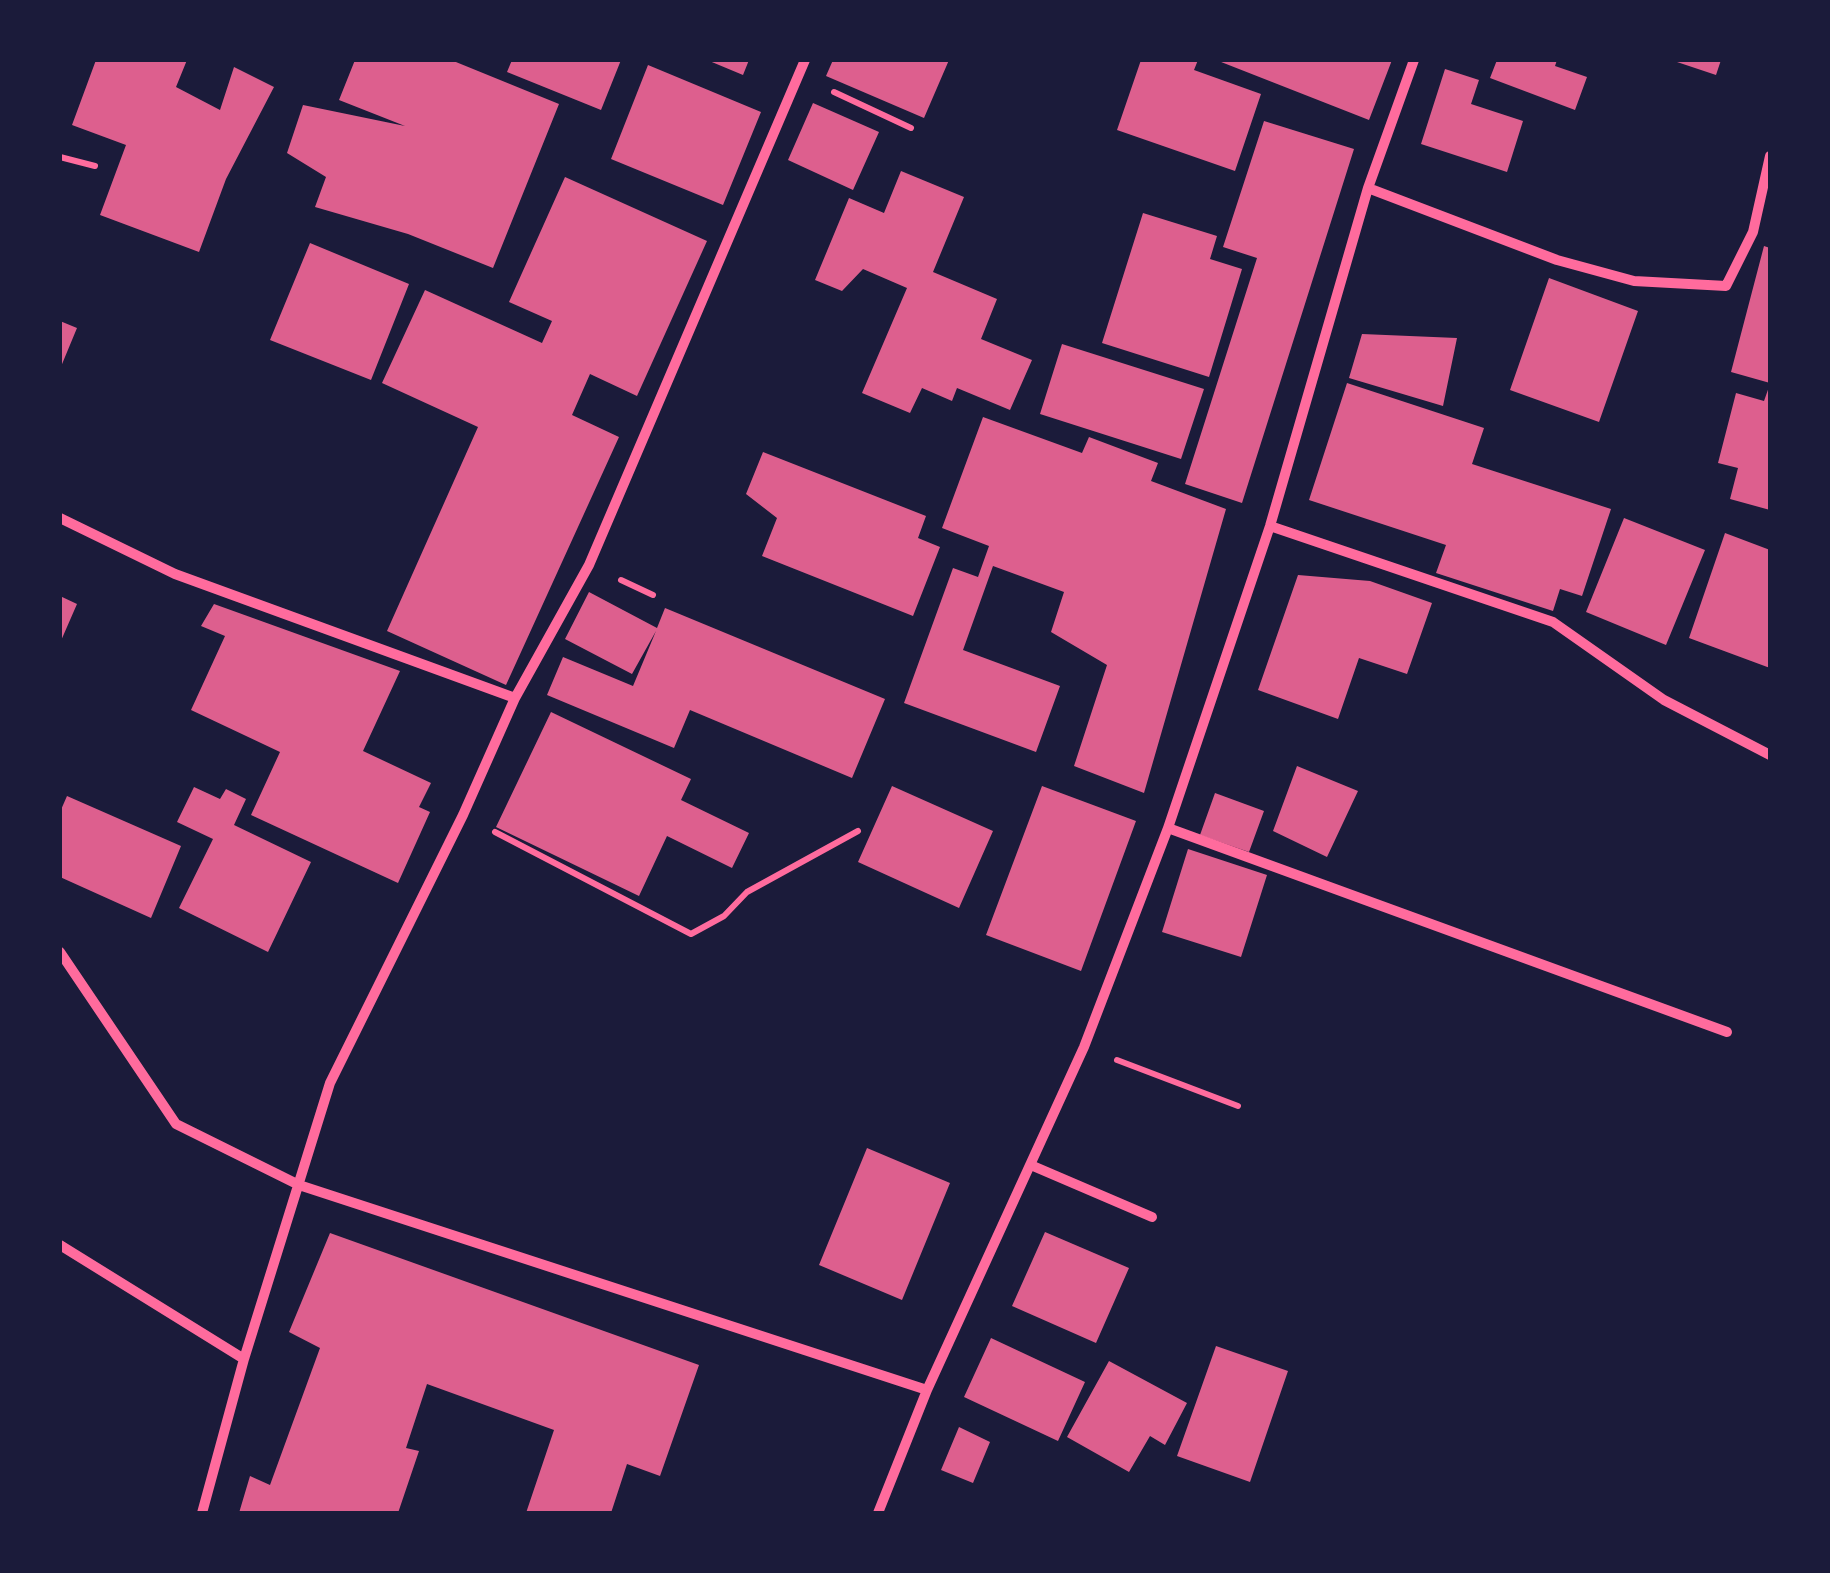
<!DOCTYPE html>
<html>
<head>
<meta charset="utf-8">
<style>
  body { margin:0 }
  #map { position:relative; width:1830px; height:1573px; overflow:hidden; background:#1b1b3a; font-family:Raleway,sans-serif }
  canvas { display:block }
  .frame { position:absolute; inset:0; border:62px solid #1b1b3a; pointer-events:none }
</style>
</head>
<body>
<div id="map">
<canvas width="1830" height="1573"></canvas>
<div class="frame"></div>
</div>
<script>
const g = document.querySelector('canvas').getContext('2d');
g.lineJoin = 'round';
function paint(path, color) { g.fillStyle = color; g.fill(path, 'evenodd'); }
const shape = rows => new Path2D(rows.map(r => 'M' + r).join(''));
function strokePath(path, color, width, dash) { g.strokeStyle = color; g.lineWidth = width; g.lineCap = dash ? 'butt' : 'round'; g.setLineDash(dash || []); g.stroke(path); }
const building = shape([
  [96,60,187,60,176,87,220,110,234,67,274,87,226,179,199,252,100,215,126,145,72,125],
  [355,60,451,60,559,104,493,268,408,234,315,207,326,177,287,153,303,105,405,126,339,100],
  [512,60,621,60,601,110,507,72],
  [707,60,749,60,743,75],
  [833,60,949,60,924,118,826,76],
  [1141,60,1198,60,1194,70,1261,94,1235,171,1117,130],
  [1216,60,1392,60,1369,120],
  [1497,60,1557,60,1555,66,1587,77,1575,110,1490,78],
  [1671,60,1721,60,1716,75],
  [648,65,761,112,723,205,611,159],
  [1445,69,1479,80,1471,104,1523,121,1507,172,1421,144],
  [813,103,879,132,853,190,788,160],
  [1264,121,1354,149,1242,503,1185,484,1257,258,1223,247],
  [901,171,964,197,933,272,997,299,981,339,1032,360,1010,410,957,388,952,401,922,388,910,413,862,393,907,288,863,269,842,291,815,280,849,198,884,213],
  [565,177,707,241,637,396,590,374,572,415,619,437,506,685,387,631,478,427,382,383,425,290,542,343,552,321,509,302],
  [1143,213,1217,236,1210,259,1242,269,1209,377,1102,343],
  [310,243,409,284,371,380,270,340],
  [1764,246,1770,248,1770,383,1731,372],
  [1549,278,1638,311,1599,422,1510,390],
  [60,321,77,328,60,369],
  [1362,334,1457,338,1443,406,1349,378],
  [1062,344,1204,389,1181,459,1040,414],
  [1347,383,1484,428,1472,464,1611,509,1582,596,1560,589,1553,611,1436,573,1446,545,1309,500],
  [1770,384,1770,510,1730,499,1738,468,1718,463,1736,393,1764,401],
  [983,417,1082,453,1089,437,1158,463,1151,481,1226,509,1144,793,1074,766,1107,665,1051,632,1064,592,993,566,963,650,1060,686,1036,752,904,703,953,568,978,577,989,546,942,528],
  [763,452,926,516,918,538,940,547,913,616,762,556,777,518,746,494],
  [1624,518,1705,550,1666,645,1586,612],
  [1725,533,1770,550,1770,668,1689,638],
  [1298,575,1370,581,1432,603,1407,674,1359,658,1338,719,1258,690],
  [589,592,657,628,665,608,885,699,852,778,690,710,674,748,547,695,563,657,633,686,656,631,632,674,565,639],
  [60,596,77,604,60,643],
  [214,604,400,671,363,751,431,783,419,807,430,812,398,883,251,815,280,752,191,710,225,636,201,626],
  [551,712,691,779,681,800,749,833,732,868,667,836,639,896,496,827],
  [1297,766,1358,791,1327,857,1273,831],
  [892,786,993,831,959,908,858,862],
  [1042,786,1136,821,1081,971,986,935],
  [194,787,220,799,226,789,246,799,234,825,311,862,268,952,179,908,213,839,177,822],
  [1215,793,1264,811,1249,852,1200,835],
  [67,796,181,846,151,918,60,877,60,812],
  [1188,849,1267,875,1241,957,1162,932],
  [867,1148,950,1183,902,1300,819,1265],
  [1045,1232,1129,1268,1096,1343,1012,1306],
  [330,1233,699,1365,660,1476,627,1464,611,1513,526,1513,554,1430,427,1384,406,1448,419,1451,398,1513,239,1513,250,1476,270,1485,320,1348,289,1332],
  [991,1338,1085,1382,1058,1441,964,1397],
  [1216,1346,1288,1371,1250,1482,1177,1456],
  [1109,1361,1187,1403,1165,1445,1150,1436,1129,1472,1067,1437],
  [959,1427,990,1442,973,1483,941,1470]
]);
const path = shape([
  [834,92,911,128],
  [60,157,95,166],
  [621,580,653,595],
  [495,832,691,934,724,916,747,892,858,831],
  [1117,1060,1238,1106]
]);
const minor = shape([
  [1368,188,1557,260,1634,281,1726,286,1753,232,1770,156],
  [60,518,175,574,515,698],
  [1270,526,1553,622,1664,700,1770,755],
  [1168,828,1727,1032],
  [60,952,176,1124,299,1185,927,1390],
  [1033,1166,1152,1217],
  [60,1245,244,1359],
  [202,1513,244,1359,330,1083,463,815,515,698,589,565,805,60],
  [878,1513,927,1390,1084,1047,1168,828,1270,526,1368,188,1414,60]
]);
paint(building, '#dd5f8e');
strokePath(path, '#ff6b9d', 6);
strokePath(minor, '#ff6b9d', 10);
</script>
</body>
</html>
